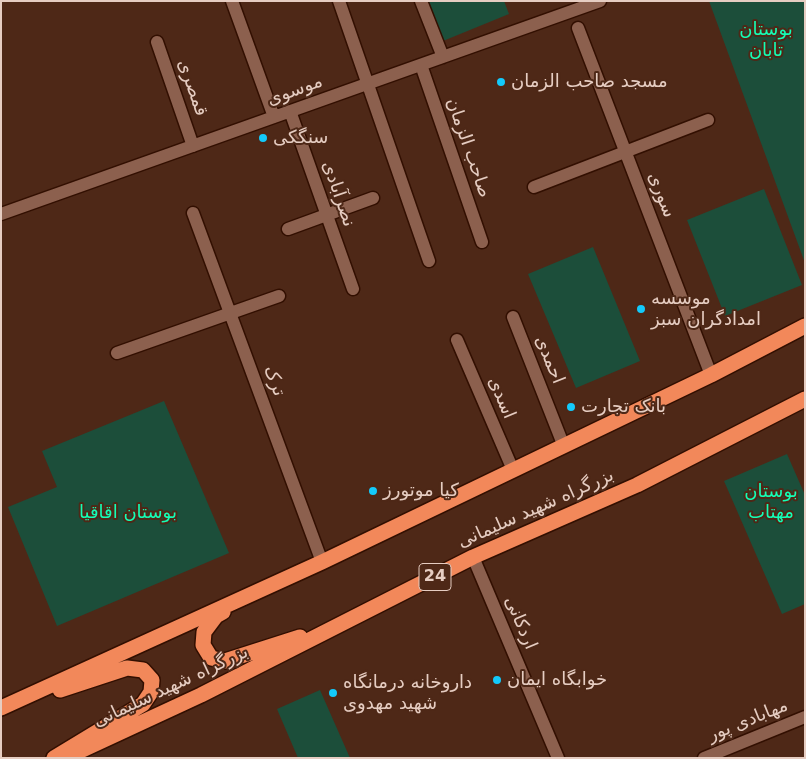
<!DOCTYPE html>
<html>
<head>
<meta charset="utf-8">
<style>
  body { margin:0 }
  #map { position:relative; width:806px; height:759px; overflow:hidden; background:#4e2817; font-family:"DejaVu Sans",sans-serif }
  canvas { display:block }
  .frame { position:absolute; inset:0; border:2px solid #e6cdc2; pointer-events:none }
</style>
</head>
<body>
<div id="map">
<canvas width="806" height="759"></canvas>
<div class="frame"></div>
</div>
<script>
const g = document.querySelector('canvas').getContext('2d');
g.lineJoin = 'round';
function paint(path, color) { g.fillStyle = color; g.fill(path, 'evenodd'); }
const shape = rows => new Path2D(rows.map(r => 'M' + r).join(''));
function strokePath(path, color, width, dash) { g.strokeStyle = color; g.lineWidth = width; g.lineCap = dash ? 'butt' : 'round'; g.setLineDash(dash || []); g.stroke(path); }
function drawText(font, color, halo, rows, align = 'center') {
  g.font = font + ' "DejaVu Sans",Cairo,sans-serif'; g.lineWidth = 4; g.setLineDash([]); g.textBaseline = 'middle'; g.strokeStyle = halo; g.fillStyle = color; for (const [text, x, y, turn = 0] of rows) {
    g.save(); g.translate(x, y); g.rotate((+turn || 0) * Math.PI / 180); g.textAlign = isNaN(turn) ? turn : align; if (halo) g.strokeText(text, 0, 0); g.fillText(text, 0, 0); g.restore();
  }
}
const green = shape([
  [428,1,504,1,509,14,443,41],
  [709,1,805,1,805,263],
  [764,189,802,285,725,316,687,220],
  [593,247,640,361,576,388,528,274],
  [164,401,229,553,57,626,8,507,57,487,42,451],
  [787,454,805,495,805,604,782,614,724,481],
  [320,690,350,758,298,758,277,709]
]);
const minor = shape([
  [232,1,274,117],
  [339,1,429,261],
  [421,1,443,57],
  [578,28,711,375],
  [157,42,193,146],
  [421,65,482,242],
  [290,111,353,289],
  [534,187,708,120],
  [193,213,322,562],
  [1,214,600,1],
  [288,229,373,198],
  [513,317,563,444],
  [457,340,513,470],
  [117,353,279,296],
  [473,557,558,758],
  [704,758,805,717]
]);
const highway = shape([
  [223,612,216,616,204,632,203,645,211,658,225,661,300,637],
  [1,708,322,562,711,375,805,326],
  [54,758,143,704,151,692,152,680,143,670,127,668,60,690],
  [65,758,201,695,473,557,637,485,805,399]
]);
const markers = [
  [501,82,5,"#13cafb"],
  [263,138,5,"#13cafb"],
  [641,309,5,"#13cafb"],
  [571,407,5,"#13cafb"],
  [373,491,5,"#13cafb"],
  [497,680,5,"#13cafb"],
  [333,693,5,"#13cafb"]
];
const shields = [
  [435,577,32]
];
const shieldNames = [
  ["24",435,577]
];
const parkNames = [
  ["بوستان",766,30],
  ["تابان",766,51],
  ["بوستان",771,492],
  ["مهتاب",771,513],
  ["بوستان اقاقیا",128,513]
];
const poiNames = [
  ["مسجد صاحب الزمان",511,82],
  ["سنگکی",273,138],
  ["موسسه",651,299],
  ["امدادگران سبز",651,320],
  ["بانک تجارت",581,407],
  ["کیا موتورز",383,491],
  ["خوابگاه ایمان",507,680],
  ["داروخانه درمانگاه",343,683],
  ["شهید مهدوی",343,704]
];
const streetNames = [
  ["قمصری",192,88,71],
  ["موسوی",295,91,-20],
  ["صاحب الزمان",468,148,71],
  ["نصرآبادی",338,194,71],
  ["سوری",661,195,69],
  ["احمدی",549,360,68],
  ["ترک",274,381,70],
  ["اسدی",501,398,67],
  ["بزرگراه شهید سلیمانی",536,509,-24],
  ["اردکانی",520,623,67],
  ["بزرگراه شهید سلیمانی",171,687,-25],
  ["مهابادی پور",748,721,-22]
];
paint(green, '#1c4e3a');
strokePath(minor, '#320f01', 15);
strokePath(highway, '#320f01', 18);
strokePath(minor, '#8c604e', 12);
strokePath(highway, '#f2885a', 15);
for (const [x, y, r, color] of markers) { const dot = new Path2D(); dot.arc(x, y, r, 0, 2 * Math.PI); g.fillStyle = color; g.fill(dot); strokePath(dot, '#4e2817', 2); }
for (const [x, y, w] of shields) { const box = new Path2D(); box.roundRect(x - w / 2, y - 13.5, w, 27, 4); g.fillStyle = '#4e2817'; g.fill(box); strokePath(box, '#e6cdc2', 1); }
drawText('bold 16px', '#e6cdc2', null, shieldNames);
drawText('18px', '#14feb6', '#4e2817', parkNames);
drawText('18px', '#e6cdc2', '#4e2817', poiNames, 'left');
drawText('18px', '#e6cdc2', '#4e2817', streetNames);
</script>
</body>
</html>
